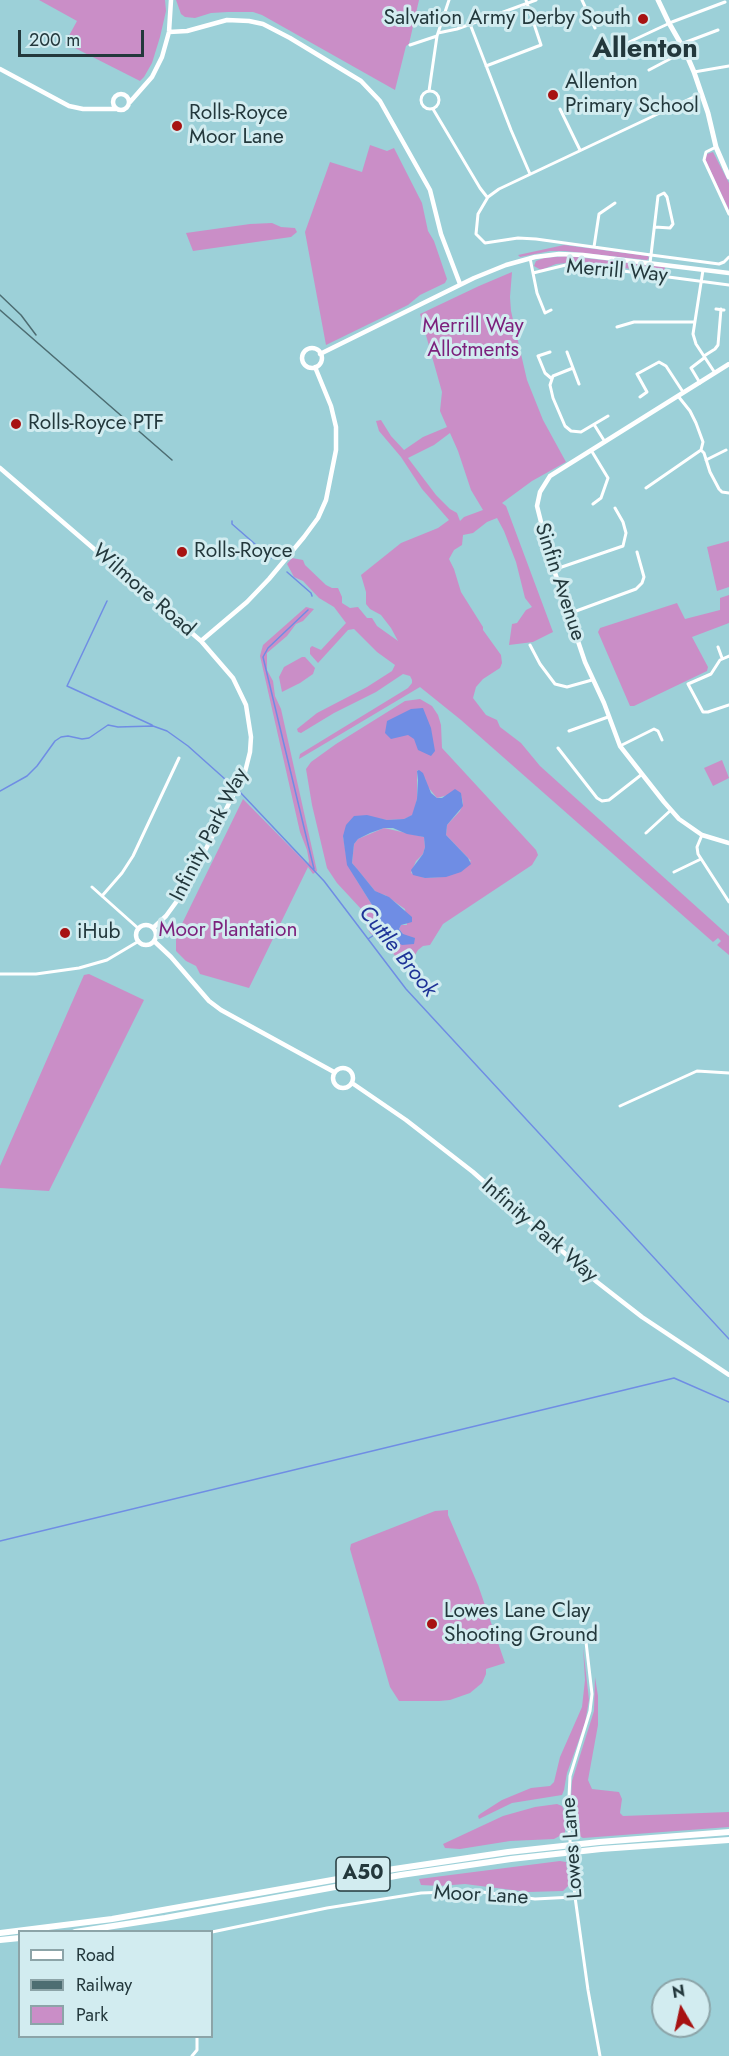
<!DOCTYPE html>
<html>
<head>
<meta charset="utf-8">
<style>
  body { margin:0 }
  #map { position:relative; width:729px; height:2056px; overflow:hidden; background:#9cd0d8; font-family:Jost,sans-serif }
  canvas { display:block }
  .legend { position:absolute; left:18px; top:1930px; width:195px; height:108px; box-sizing:border-box; background:#d2ecf0; border:2px solid #8ca4a8; margin:0; padding:8px 10px; list-style:none; font-size:18px; color:#23383c }
  .legend li { display:flex; align-items:center; gap:12px; height:30px }
  .legend b { width:30px; border:2px solid #8ca4a8 }
  .north { position:absolute; left:651px; top:1978px; width:60px; height:60px; box-sizing:border-box; background:#d2ecf0; border:2px solid #8ca4a8; border-radius:50%; rotate:351deg; font-size:16px; font-weight:700; line-height:24px; text-align:center; color:#23383c }
  .north::after { content:''; display:block; margin:auto; width:21px; height:27px; background:#a71212; clip-path:polygon(50% 0,100% 100%,50% 72%,0 100%) }
  .scale { position:absolute; left:18px; top:30px; width:126px; height:27px; box-sizing:border-box; border:3px solid #23383c; border-top:0; padding-left:8px; font-size:18px; line-height:21px; white-space:nowrap; color:#23383c; -webkit-text-stroke:4px #d2ecf0; paint-order:stroke }
</style>
</head>
<body>
<div id="map">
<canvas width="729" height="2056"></canvas>
<ul class="legend">
<li><b style="height:8px;background:#fff"></b>Road</li>
<li><b style="height:8px;background:#4d6d72"></b>Railway</li>
<li><b style="height:16px;background:#ca8ec7"></b>Park</li>
</ul>
<div class="north">N</div>
<div class="scale">200 m</div>
</div>
<script>
const g = document.querySelector('canvas').getContext('2d');
g.lineJoin = 'round';
function paint(path, color) { g.fillStyle = color; g.fill(path, 'evenodd'); }
const shape = rows => new Path2D(rows.map(r => 'M' + r).join(''));
function strokePath(path, color, width, dash) { g.strokeStyle = color; g.lineWidth = width; g.lineCap = dash ? 'butt' : 'round'; g.setLineDash(dash || []); g.stroke(path); }
function drawText(font, color, halo, rows, align = 'center') {
  g.font = font + ' Jost,sans-serif'; g.lineWidth = 6; g.setLineDash([]); g.textBaseline = 'middle'; g.strokeStyle = halo; g.fillStyle = color; for (const [text, x, y, turn = 0] of rows) {
    g.save(); g.translate(x, y); g.rotate((+turn || 0) * Math.PI / 180); g.textAlign = isNaN(turn) ? turn : align; if (halo) g.strokeText(text, 0, 0); g.fillText(text, 0, 0); g.restore();
  }
}
const green = shape([
  [39,0,165,0,166,11,160,37,152,63,144,77,140,81,65,43,77,21],
  [176,0,419,0,409,44,406,46,395,90,262,15,253,12,228,12,211,13,195,18,185,17,181,14],
  [370,145,387,151,394,148,422,203,428,231,434,241,447,279,445,283,420,295,408,305,326,345,305,232,330,162,362,172],
  [713,152,729,183,729,210,705,159,707,154],
  [272,223,281,227,295,228,297,232,291,237,193,251,186,233,250,224],
  [564,245,648,256,649,258,647,260,565,251,550,251,520,257,518,255],
  [567,256,665,267,664,273,575,262,556,264,541,270,534,266,536,261,544,258],
  [512,272,510,297,511,311,527,380,543,420,566,462,532,481,502,503,506,506,553,632,533,642,509,645,512,624,517,623,526,610,532,607,525,598,516,562,504,531,497,518,487,522,473,533,463,535,462,545,454,550,449,559,454,569,461,592,483,627,483,630,501,655,502,663,500,668,483,679,476,687,473,698,486,715,497,720,500,727,521,743,540,766,729,936,729,955,717,945,721,941,718,938,713,942,705,935,461,720,420,687,299,759,300,754,408,688,412,683,412,680,410,676,403,674,376,692,334,713,301,733,298,732,297,729,317,713,367,687,392,671,395,665,377,652,354,629,348,630,318,663,310,654,310,648,312,646,321,650,346,623,334,607,319,598,303,581,294,577,287,564,292,558,303,560,305,565,326,585,332,588,338,588,342,597,342,603,350,608,358,607,367,618,372,618,377,626,398,641,391,628,381,615,370,609,366,604,366,592,361,575,401,543,438,528,449,520,422,489,401,457,379,431,376,421,381,420,391,436,404,450,423,437,447,427,440,411,442,392,420,314,479,286],
  [450,433,458,451,471,490,483,510,464,517,460,521,457,513,450,509,436,495,408,458,434,445],
  [729,541,729,587,717,591,707,547],
  [729,595,729,623,692,637,708,667,707,671,634,706,630,706,598,632,600,628,677,603,685,619,720,610,720,598],
  [306,607,314,609,303,621,296,624,287,636,267,653,267,670,273,681,275,696,281,709,317,871,313,874,308,867,249,988,200,974,196,966,186,961,176,951,176,936,243,799,308,865,309,861,307,850,300,832,260,656,263,645],
  [302,657,305,657,315,668,313,674,300,683,282,692,279,677,284,667],
  [420,699,432,706,438,715,441,725,442,748,536,850,538,855,532,865,443,924,430,945,423,946,418,950,412,960,403,964,384,944,370,933,366,925,367,918,362,910,337,883,327,868,312,805,306,769,311,762,336,744,405,701],
  [417,770,425,778,428,787,437,798,448,795,461,795,463,803,460,811,447,825,446,835,471,861,442,877,425,878,411,873,416,861,423,854,425,847,424,837,384,828,358,839,354,844,352,863,375,891,380,894,385,895,405,909,407,925,401,925,399,929,403,934,374,935,369,928,375,919,374,908,356,879,346,854,343,836,377,818,387,820,404,819,413,815,417,799],
  [722,760,729,778,713,786,704,768],
  [89,974,144,1000,49,1191,0,1188,0,1166,84,975],
  [448,1510,448,1515,478,1585,505,1663,486,1669,486,1674,482,1683,470,1693,450,1700,439,1701,399,1701,390,1687,350,1549,351,1544,435,1511],
  [583,1647,589,1700,585,1723,567,1773,564,1790,562,1795,512,1803,479,1819,478,1816,480,1814,502,1800,531,1788,550,1786,554,1782,560,1757,582,1707,585,1680],
  [595,1677,598,1696,598,1725,588,1780,592,1789,619,1792,622,1799,620,1813,623,1816,729,1812,729,1827,583,1838,573,1832,570,1816,572,1781,594,1711],
  [557,1804,562,1806,565,1812,565,1833,554,1839,510,1841,460,1849,445,1848,443,1844,503,1816,535,1807],
  [560,1861,566,1862,569,1885,563,1891,528,1892,465,1884,440,1886,421,1885,419,1879]
]);
const water = shape([
  [423,708,431,728,435,751,431,756,418,750,414,739,408,735,391,739,385,733,387,721,411,709],
  [419,770,423,773,431,793,437,798,442,798,455,789,461,793,463,806,447,825,446,835,468,858,471,864,461,872,446,877,425,878,413,875,411,870,423,854,425,847,424,837,407,834,393,828,384,828,370,833,358,839,354,844,352,863,358,870,375,891,389,897,412,917,412,922,401,925,399,929,403,934,415,938,414,944,402,945,382,934,376,936,369,930,375,919,374,908,347,865,343,836,346,825,354,816,367,815,387,820,404,819,412,815,417,799,418,780,417,771]
]);
const stream = shape([
  [232,521,232,524,271,558],
  [287,572,311,593,312,596],
  [107,601,67,686,152,725],
  [308,610,268,648,263,657,314,869],
  [0,791,27,776,37,766,55,741,61,737,68,736,82,739,89,738,108,725,118,727,153,726,167,731,188,746,235,788],
  [239,791,324,881,406,989,729,1339],
  [368,939,374,935],
  [0,1541,674,1378,729,1402]
]);
const street = shape([
  [582,0,595,28],
  [470,24,511,130,530,174],
  [438,33,457,29,536,0],
  [625,44,672,22,725,2],
  [681,44,718,30],
  [410,45,437,36],
  [486,66,541,45,526,0],
  [649,70,685,51],
  [694,72,729,66],
  '421 100a9 9 0 1 1 18 0a9 9 0 1 1-18 0Z',
  [429,91,437,36,449,0],
  [433,109,480,188,487,197],
  [560,109,580,150],
  [716,147,706,152,704,160,729,214],
  [655,227,670,228,673,224,667,197,664,193,658,196,651,255,719,264,724,262,729,257],
  [594,247,599,214,615,203],
  [530,258,537,293,545,313,551,310],
  [650,263,651,255,536,239,518,238,485,243,476,234,478,214,488,197,499,189,700,94],
  [703,270,693,334,696,344,715,373],
  [533,273,570,264,729,285],
  [716,309,724,310],
  [617,327,634,322,694,322],
  [550,352,538,356,545,373,552,379],
  [567,352,579,384],
  [704,356,715,349,718,345,721,309],
  [573,368,553,376,550,385,553,398,565,426,571,431,581,432,608,416],
  [700,383,691,368,704,358],
  [678,396,690,411,696,423,703,442,701,450,704,453,710,472,719,489,722,492,729,493],
  [640,397,647,392,637,374,659,362,666,366,683,392],
  [595,426,605,442],
  [591,450,608,478,601,498,593,504],
  [706,460,726,450],
  [646,488,701,450],
  [553,570,623,546,626,533,623,522,615,508],
  [568,614,636,589,642,583,644,577,637,552],
  [530,645,540,664,555,684,567,687,592,680],
  [718,647,722,658],
  [729,656,720,660,711,674,688,684,703,712,708,712,729,705],
  [569,731,608,717],
  [620,746,654,729,658,731,662,740],
  [558,748,597,798,602,801,609,800,641,775],
  [646,833,671,810],
  [702,835,697,847,698,854,729,902],
  [674,872,701,859],
  [92,887,139,929],
  [102,896,122,873,133,856,179,758],
  [0,974,36,974,79,968,107,960,139,941],
  [620,1106,697,1071,729,1073],
  [586,1642,592,1694,590,1711,570,1776,568,1818,575,1897,588,1990,600,2056],
  [212,1932,327,1908,421,1893,475,1891,535,1899,574,1897],
  [192,2056,197,2050,197,2036]
]);
const secondary = shape([
  [169,32,187,31,227,20,249,21,263,24,290,38,361,81,380,101,430,190,441,234,460,284],
  [0,69,69,106,83,109,116,109],
  '113 102a8 8 0 1 1 16 0a8 8 0 1 1-16 0Z',
  [130,102,152,77,162,57,169,32,171,0],
  '302 358a10 10 0 1 1 20 0a10 10 0 1 1-20 0Z',
  [320,354,474,278,506,265,535,257,559,254,583,255,729,273],
  [729,364,550,476,540,492,537,506,550,558,585,662,604,703,620,746,664,802,679,819,702,835,729,843],
  [0,468,201,641,233,678,246,705,251,737,250,752,245,772,185,890,166,916,153,928],
  [201,641,247,602,269,579,304,537,318,518,326,500,336,450,336,427,331,406,315,367],
  '136 935a10 10 0 1 1 20 0a10 10 0 1 1-20 0Z',
  [154,941,171,957,209,1001,221,1010,334,1072],
  '333 1078a10 10 0 1 1 20 0a10 10 0 1 1-20 0Z',
  [352,1083,406,1120,473,1172,597,1282,642,1317,729,1375]
]);
const primary = shape([
  [658,0,669,23,685,51,694,72,708,113,716,147,729,177]
]);
const highway = shape([
  [75,1932,165,1918,401,1875,511,1859,601,1849,729,1840],
  [0,1933,112,1919,394,1869,508,1852,599,1842,729,1832],
  [0,1940,20,1938]
]);
const rail = shape([
  [0,295,21,315,36,335],
  [0,310,172,460]
]);
const markers = [
  [643,19,6,"#a71212"],
  [553,95,6,"#a71212"],
  [177,126,6,"#a71212"],
  [16,424,6,"#a71212"],
  [182,552,6,"#a71212"],
  [65,933,6,"#a71212"],
  [432,1624,6,"#a71212"]
];
const shields = [
  [363,1874,54]
];
const shieldNames = [
  ["A50",363,1874]
];
const poiNames = [
  ["Salvation Army Derby South",631,19,"right"],
  ["Allenton",565,83],
  ["Primary School",565,107],
  ["Rolls-Royce",189,114],
  ["Moor Lane",189,138],
  ["Rolls-Royce PTF",28,424],
  ["Rolls-Royce",194,552],
  ["iHub",77,933],
  ["Lowes Lane Clay",444,1612],
  ["Shooting Ground",444,1636]
];
const streetNames = [
  ["Merrill Way",617,272,5],
  ["Sinfin Avenue",559,582,72],
  ["Wilmore Road",143,591,41],
  ["Infinity Park Way",210,835,-63],
  ["Infinity Park Way",539,1231,41],
  ["Lowes Lane",573,1848,-94],
  ["Moor Lane",481,1896,3]
];
const parkNames = [
  ["Merrill Way",473,327],
  ["Allotments",473,351],
  ["Moor Plantation",228,931]
];
const waterNames = [
  ["Cuttle Brook",397,952,51]
];
const districtNames = [
  ["Allenton",645,50]
];
paint(green, '#ca8ec7');
paint(water, '#6f8de4');
strokePath(stream, '#6f8de4', 1.5);
strokePath(street, '#fff', 3);
strokePath(secondary, '#fff', 4.5);
strokePath(primary, '#fff', 5);
strokePath(highway, '#fff', 6);
strokePath(rail, '#4d6d72', 1.5);
for (const [x, y, r, color] of markers) { const dot = new Path2D(); dot.arc(x, y, r, 0, 2 * Math.PI); g.fillStyle = color; g.fill(dot); strokePath(dot, '#d2ecf0', 2); }
for (const [x, y, w] of shields) { const box = new Path2D(); box.roundRect(x - w / 2, y - 17, w, 34, 4.5); g.fillStyle = '#d2ecf0'; g.fill(box); strokePath(box, '#23383c', 1.5); }
drawText('bold 20px', '#23383c', null, shieldNames);
drawText('21px', '#23383c', '#d2ecf0', poiNames, 'left');
drawText('21px', '#23383c', '#d2ecf0', streetNames);
drawText('21px', '#7c207c', '#d2ecf0', parkNames);
drawText('italic 22px', '#1e3397', '#d2ecf0', waterNames);
drawText('bold 27px', '#23383c', '#d2ecf0', districtNames);
</script>
</body>
</html>
